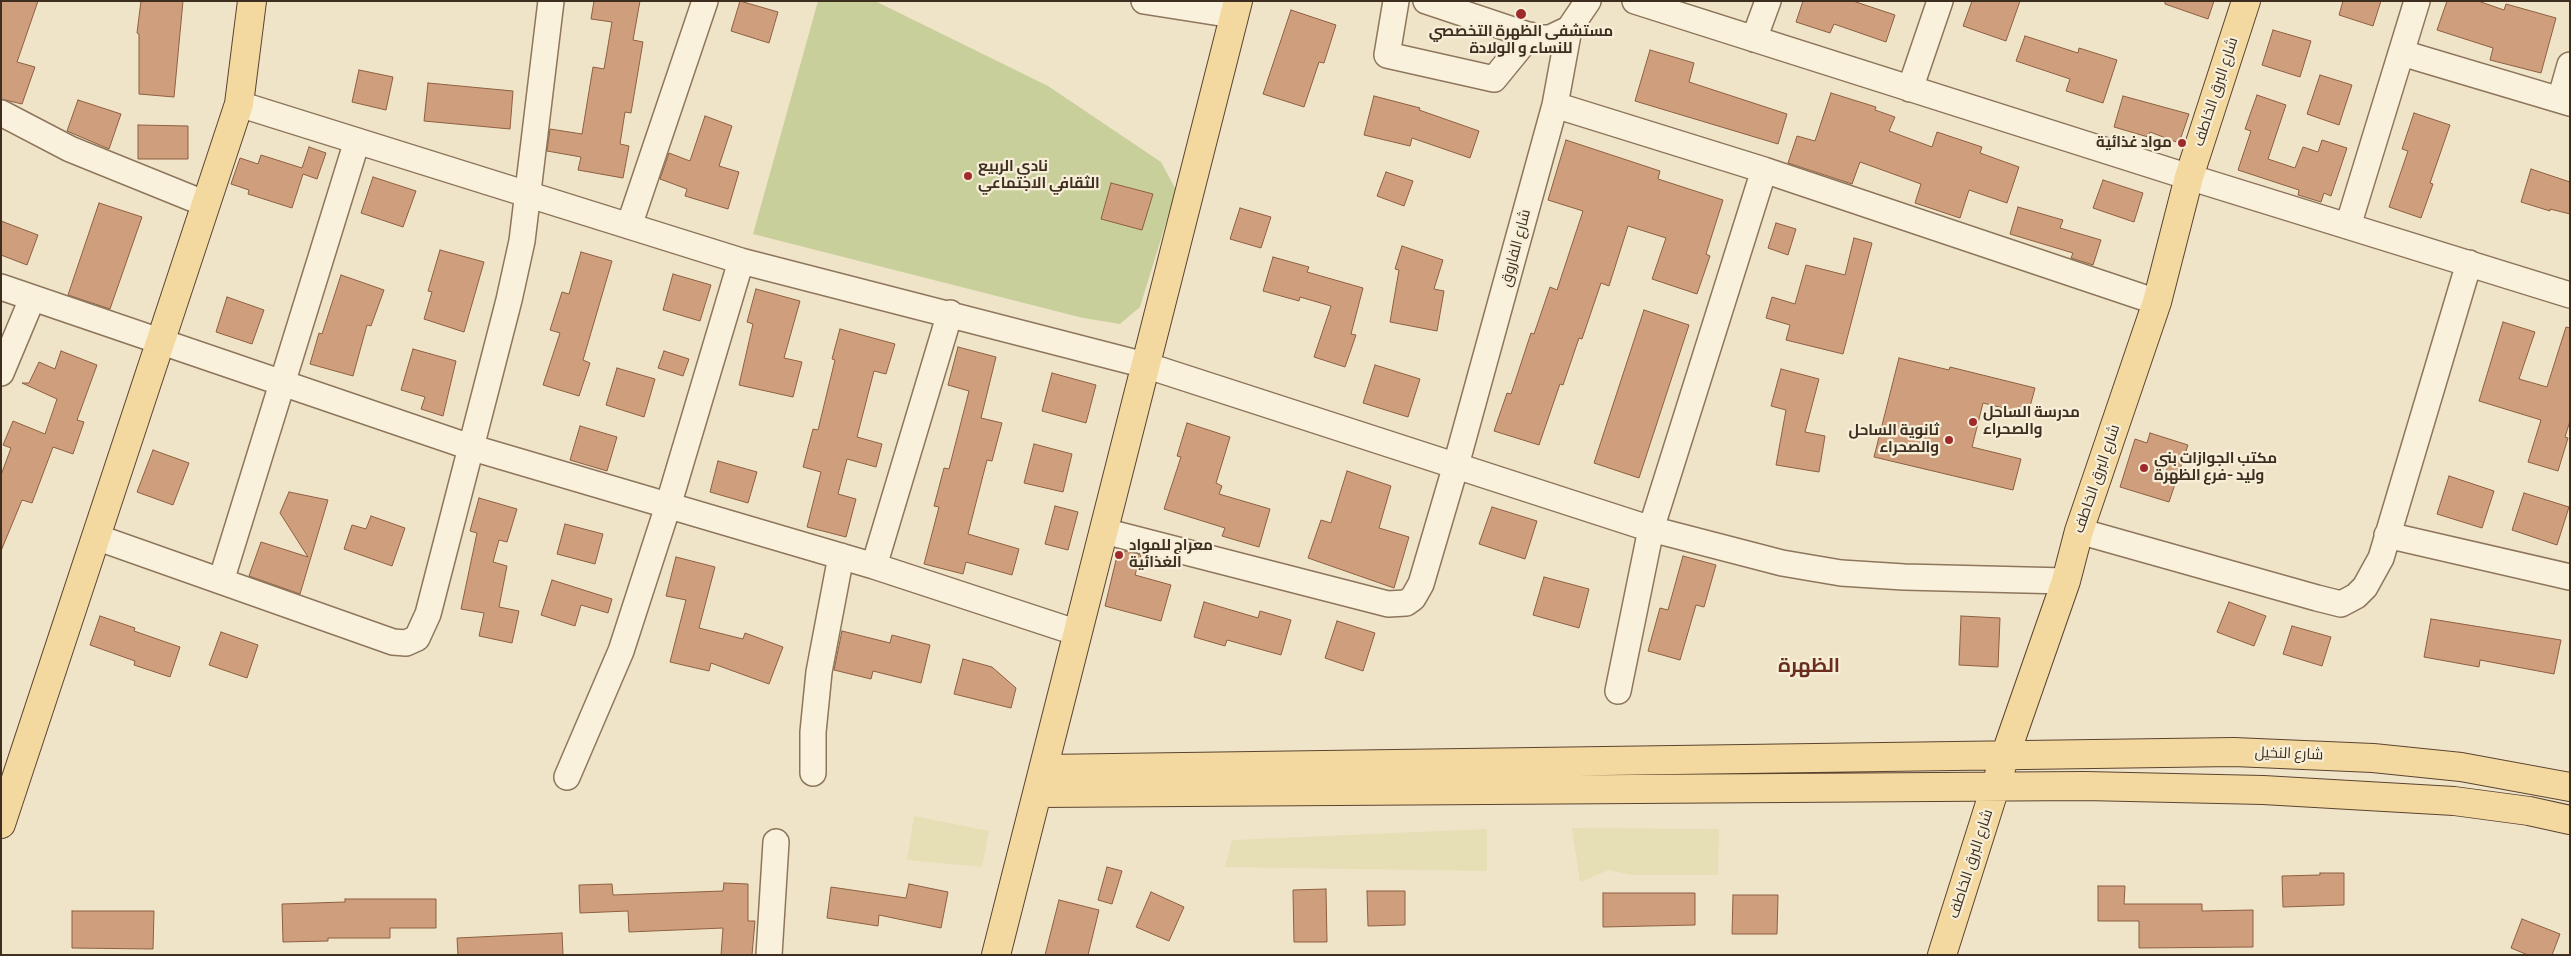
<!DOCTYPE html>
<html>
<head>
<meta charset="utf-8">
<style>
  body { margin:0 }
  #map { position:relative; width:2571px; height:956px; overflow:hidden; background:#f0e4c8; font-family:Bitter,serif }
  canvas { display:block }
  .frame { position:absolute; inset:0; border:2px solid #3d2e20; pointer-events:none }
</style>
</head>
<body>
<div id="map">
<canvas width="2571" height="956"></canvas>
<div class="frame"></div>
</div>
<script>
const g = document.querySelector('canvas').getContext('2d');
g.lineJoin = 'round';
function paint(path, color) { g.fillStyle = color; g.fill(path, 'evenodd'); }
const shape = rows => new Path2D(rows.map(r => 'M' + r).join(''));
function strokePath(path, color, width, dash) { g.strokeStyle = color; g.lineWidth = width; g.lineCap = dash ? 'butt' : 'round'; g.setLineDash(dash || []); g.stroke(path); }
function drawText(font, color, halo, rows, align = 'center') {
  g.font = font + ' Bitter,Cairo,serif'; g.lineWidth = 4.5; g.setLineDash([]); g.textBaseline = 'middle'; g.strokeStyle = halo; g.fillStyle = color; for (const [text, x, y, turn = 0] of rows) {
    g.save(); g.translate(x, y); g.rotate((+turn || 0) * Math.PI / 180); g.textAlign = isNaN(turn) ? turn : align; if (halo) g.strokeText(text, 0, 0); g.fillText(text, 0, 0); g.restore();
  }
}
const farmland = shape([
  [914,816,989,831,982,867,907,860],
  [1572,828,1719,829,1718,875,1632,875,1609,870,1580,882],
  [1487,829,1487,871,1225,867,1232,840]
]);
const green = shape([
  [818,1,875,1,1048,86,1161,162,1176,190,1140,307,1120,324,1083,318,753,234]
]);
const building = shape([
  [1,1,38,1,17,62,35,67,22,104,1,99,1,1],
  [141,1,183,1,174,97,139,94,139,34,137,33,141,1],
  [594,1,640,1,633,40,643,42,631,113,625,112,620,144,629,146,623,178,578,170,581,157,547,151,550,129,582,134,593,67,604,69,612,22,591,19,594,1],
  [740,1,778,12,769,43,731,31,740,1],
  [1803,1,1853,1,1895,15,1886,42,1834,24,1830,33,1796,22,1803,1],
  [1972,1,2020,1,2006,41,1963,26,1972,1],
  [2165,1,2214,1,2208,19,2165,4,2165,1],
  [2343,1,2381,1,2373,26,2339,15,2343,1],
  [2447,1,2478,1,2504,10,2506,4,2556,18,2541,73,2490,60,2493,48,2437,30,2447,1],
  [1291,10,1336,25,1324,63,1319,62,1304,107,1263,94,1291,10],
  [2273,30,2311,41,2300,77,2262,65,2273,30],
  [2025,36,2078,53,2079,48,2117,60,2103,103,2066,91,2070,79,2016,61,2025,36],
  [1650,50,1694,63,1689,82,1787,114,1778,144,1635,101,1650,50],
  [359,70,393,77,386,110,352,102,359,70],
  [2320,75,2352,85,2339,125,2307,114,2320,75],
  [428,83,513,91,510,129,424,121,428,83],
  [1831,93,1876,107,1875,110,1895,117,1889,131,1932,147,1937,132,1982,147,1980,153,2019,167,2007,203,1969,190,1960,218,1915,203,1921,184,1860,162,1852,184,1788,163,1797,136,1815,141,1831,93],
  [2257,95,2286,105,2268,159,2295,168,2303,147,2318,152,2322,140,2347,148,2331,196,2324,193,2321,202,2298,195,2299,190,2238,170,2251,131,2245,129,2257,95],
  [1374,96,1420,108,1419,110,1479,131,1470,158,1412,138,1410,146,1364,135,1374,96],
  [2123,96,2189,114,2179,143,2150,132,2148,137,2114,127,2123,96],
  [78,100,121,114,109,149,67,131,78,100],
  [2414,113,2450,125,2430,183,2433,184,2421,218,2389,207,2408,151,2402,149,2414,113],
  [705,116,732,126,719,166,739,172,728,209,685,196,687,189,660,179,669,153,690,161,705,116],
  [138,125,188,126,188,159,138,159,138,125],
  [1566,140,1660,171,1658,179,1723,200,1706,254,1710,256,1697,294,1652,279,1666,238,1628,226,1609,286,1601,283,1582,339,1579,338,1563,385,1560,384,1539,445,1494,431,1507,393,1511,394,1531,333,1534,334,1550,287,1557,290,1583,211,1548,200,1566,140],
  [309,147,326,153,317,179,303,174,292,208,248,194,249,190,231,184,240,158,258,164,261,155,302,168,309,147],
  [2531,169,2570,182,2570,214,2550,209,2550,211,2521,202,2531,169],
  [1386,172,1413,181,1404,206,1377,196,1386,172],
  [373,177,416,191,403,227,361,213,373,177],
  [2103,180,2143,193,2134,222,2093,208,2103,180],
  [1111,183,1153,194,1142,230,1101,219,1111,183],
  [99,203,142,217,110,309,68,295,99,203],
  [2018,207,2063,220,2060,228,2101,240,2093,265,2071,258,2073,253,2010,234,2018,207],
  [1240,208,1271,217,1261,248,1230,239,1240,208],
  [1,221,38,235,27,265,1,255,1,221],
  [1776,223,1796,229,1788,255,1768,248,1776,223],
  [1854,238,1872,243,1843,354,1786,340,1790,325,1766,318,1772,297,1795,304,1806,265,1845,275,1854,238],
  [1402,246,1443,260,1434,289,1444,291,1437,331,1390,322,1399,270,1395,269,1402,246],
  [440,250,484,262,464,332,424,319,432,292,428,291,440,250],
  [581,252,612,261,583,360,590,363,579,396,543,385,560,333,550,330,562,292,569,294,581,252],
  [1273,257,1309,267,1307,272,1363,288,1351,334,1356,335,1345,367,1314,357,1331,306,1300,297,1299,301,1263,291,1273,257],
  [673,274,711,285,700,321,663,310,673,274],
  [341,275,384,290,371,326,367,325,353,376,310,364,319,333,322,334,341,275],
  [756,289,800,301,784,358,802,362,793,397,739,385,753,324,747,322,756,289],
  [227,297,264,310,252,344,216,332,227,297],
  [1644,310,1689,325,1639,478,1594,463,1644,310],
  [2503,322,2535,332,2519,379,2547,387,2566,327,2570,328,2570,421,2565,437,2568,438,2558,471,2528,462,2541,420,2479,401,2503,322],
  [840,329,895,344,886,374,874,371,857,437,882,444,876,467,847,459,838,494,856,499,846,537,807,527,821,472,803,467,813,429,818,430,835,360,832,359,840,329],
  [958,347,996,357,981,418,1002,423,992,461,987,460,968,534,1019,549,1012,575,966,562,963,574,924,564,939,507,934,506,944,468,949,469,969,391,948,385,958,347],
  [413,349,456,361,443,416,421,409,425,397,401,390,413,349],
  [61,351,97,365,77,420,84,422,73,454,53,447,32,503,22,500,1,551,1,475,11,448,3,445,13,421,45,434,57,399,22,383,29,383,39,362,55,369,61,351],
  [664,351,689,359,683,376,658,368,664,351],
  [1899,358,1949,370,1950,367,2035,388,2028,414,1983,403,1972,447,2021,459,2013,490,1874,457,1899,358],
  [1375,365,1420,379,1408,417,1363,403,1375,365],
  [617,368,655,379,644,417,606,405,617,368],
  [1781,369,1819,379,1805,432,1825,436,1819,472,1776,465,1786,410,1771,406,1781,369],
  [1052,373,1096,385,1086,423,1042,411,1052,373],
  [1187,423,1230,437,1216,483,1222,486,1219,494,1270,509,1259,547,1222,536,1225,528,1164,509,1181,457,1177,456,1187,423],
  [580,426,617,437,607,471,570,460,580,426],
  [2150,433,2188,445,2169,502,2120,487,2135,439,2147,443,2150,433],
  [1034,444,1072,454,1063,492,1024,483,1034,444],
  [153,450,189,463,173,505,137,492,153,450],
  [718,461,757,472,748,503,710,492,718,461],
  [1347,471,1391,486,1379,528,1409,537,1394,588,1308,558,1321,520,1331,523,1347,471],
  [2449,476,2494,491,2482,528,2437,514,2449,476],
  [289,492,328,500,300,594,249,576,261,542,308,557,280,513,289,492],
  [2524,493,2569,507,2557,545,2512,530,2524,493],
  [479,498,517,509,507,542,499,540,493,562,507,566,499,607,519,611,512,643,479,636,484,613,461,609,477,533,470,531,479,498],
  [1055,506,1078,512,1068,550,1045,544,1055,506],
  [1492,507,1537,521,1525,559,1479,544,1492,507],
  [371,516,405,528,392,566,344,549,352,525,366,529,371,516],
  [565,524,603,534,595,564,557,554,565,524],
  [1126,551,1141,555,1135,575,1171,585,1161,621,1105,606,1117,556,1126,551],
  [1683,556,1716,565,1704,607,1696,605,1680,660,1648,651,1660,608,1668,610,1683,556],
  [676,557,715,567,699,628,743,639,745,633,783,647,769,684,711,663,709,671,670,662,686,600,666,596,676,557],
  [1544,577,1589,589,1579,628,1533,615,1544,577],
  [552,580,612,599,608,613,581,605,575,626,541,615,552,580],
  [1204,602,1258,618,1260,611,1291,620,1281,655,1227,640,1225,646,1194,637,1204,602],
  [2229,602,2266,616,2254,646,2217,632,2229,602],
  [100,616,135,628,134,631,180,647,170,677,134,665,135,661,90,645,100,616],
  [1961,616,2000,618,1998,667,1959,665,1961,616],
  [2431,619,2561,640,2554,674,2480,660,2479,667,2424,657,2431,619],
  [1337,621,1375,633,1363,671,1325,658,1337,621],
  [2292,626,2331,637,2322,666,2283,654,2292,626],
  [842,631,890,643,892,635,930,645,921,683,873,671,871,679,834,670,842,631],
  [221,632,258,645,247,678,209,665,221,632],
  [963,659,992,667,1016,688,1011,708,954,694,963,659],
  [1107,867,1122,871,1112,904,1098,900,1107,867],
  [2320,873,2344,873,2344,905,2283,907,2282,876,2320,875,2320,873],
  [724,883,748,884,748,921,755,921,752,955,721,955,723,928,629,932,628,911,580,913,579,885,612,884,613,895,723,891,724,883],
  [909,884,948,892,941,928,879,915,878,926,827,918,831,887,906,898,909,884],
  [2098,886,2125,886,2124,904,2202,904,2202,911,2253,910,2253,947,2139,948,2139,921,2098,921,2098,886],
  [1326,889,1327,942,1294,942,1293,890,1326,889],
  [1367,891,1405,891,1405,925,1368,926,1367,891],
  [1151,892,1184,907,1169,941,1136,927,1151,892],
  [1603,893,1695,893,1695,925,1603,927,1603,893],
  [1733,895,1778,895,1777,934,1732,934,1733,895],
  [345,899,436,899,436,928,390,928,390,938,328,938,328,941,283,942,282,904,345,902,345,899],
  [1059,900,1099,910,1088,955,1045,955,1059,900],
  [72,911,154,911,153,949,72,948,72,911],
  [2522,919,2560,934,2552,955,2528,955,2511,948,2522,919],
  [562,933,563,955,458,955,457,938,562,933]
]);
const minor = shape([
  [1144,1,1233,15],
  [1396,1,1387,55,1494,79,1530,35],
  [1426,1,1537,38,1550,38,1569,29,1588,1],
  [1635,1,2189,177,2570,295],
  [1754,39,1768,1],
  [2402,53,2570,103],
  [1910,89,1940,1],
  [2560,100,2570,65],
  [239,104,741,261,1145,365,1651,529,1782,563,1841,573,1904,577,2066,581],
  [1555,105,1764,170,2157,302],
  [1,113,70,149,206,204],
  [629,226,705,1],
  [2348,226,2417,1],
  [1,287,473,448,874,566,1078,633],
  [1,373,32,299],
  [1104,531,1388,604,1406,603,1413,598,1421,584,1456,465,1555,105,1569,29],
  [2079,531,2317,598,2341,604,2356,596,2365,587,2381,558,2469,263],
  [2387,535,2570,577],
  [96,537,393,642,406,643,417,638,428,614,509,300,522,241,551,1],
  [874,566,950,313],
  [221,581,357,141],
  [1618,691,1651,529,1764,170],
  [813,773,813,732,819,672,841,556],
  [567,777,621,651,668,506,741,261],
  [769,955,776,842]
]);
const major = shape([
  [1044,769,2234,752,2373,758,2461,767,2570,787],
  [1038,793,2085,786,2263,790,2454,801,2529,811,2570,820],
  [1,824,239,104,252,1],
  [996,955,1238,1],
  [1942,955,2005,756,2066,581,2079,531,2157,302,2189,177,2246,1]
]);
const markers = [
  [1521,14,6,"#9e2a2b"],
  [2182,143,5,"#9e2a2b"],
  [968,176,5,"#9e2a2b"],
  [1973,422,5,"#9e2a2b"],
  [1949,440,5,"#9e2a2b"],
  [2144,468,5,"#9e2a2b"],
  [1119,555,5,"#9e2a2b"]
];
const poiNames = [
  ["مستشفى الظهرة التخصصي",1521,32,"center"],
  ["للنساء و الولادة",1521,49,"center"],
  ["مواد غذائية",2172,143,"right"],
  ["نادي الربيع",978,167],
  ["الثقافي الاجتماعي",978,184],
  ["مدرسة الساحل",1983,413],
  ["والصحراء",1983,430],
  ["ثانوية الساحل",1939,431,"right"],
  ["والصحراء",1939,448,"right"],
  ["مكتب الجوازات بني",2154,459],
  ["وليد -فرع الظهرة",2154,476],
  ["معراج للمواد",1129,546],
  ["الغذائية",1129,563]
];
const streetNames = [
  ["شارع البرق الخاطف",2216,92,-72],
  ["شارع الفاروق",1516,248,-75],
  ["شارع البرق الخاطف",2097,479,-71],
  ["شارع النخيل",2289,754,2],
  ["شارع البرق الخاطف",1971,864,-72]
];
const districtNames = [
  ["الظهرة",1809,666]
];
paint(farmland, '#e6deb5');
paint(green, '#c9cf9b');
paint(building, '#cf9f7d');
strokePath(building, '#8d5f41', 1);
strokePath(minor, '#8d765c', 28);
strokePath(major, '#5b4430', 30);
strokePath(minor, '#faf1dc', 25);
strokePath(major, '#f3d9a0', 28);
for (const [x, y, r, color] of markers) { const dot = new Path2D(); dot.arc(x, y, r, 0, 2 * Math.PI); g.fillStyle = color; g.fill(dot); strokePath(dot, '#f7eed8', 2); }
drawText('bold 15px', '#3d2e20', '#f7eed8', poiNames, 'left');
drawText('15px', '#3d2e20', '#f7eed8', streetNames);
drawText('bold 20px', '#6b2e1e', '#f7eed8', districtNames);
</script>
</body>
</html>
